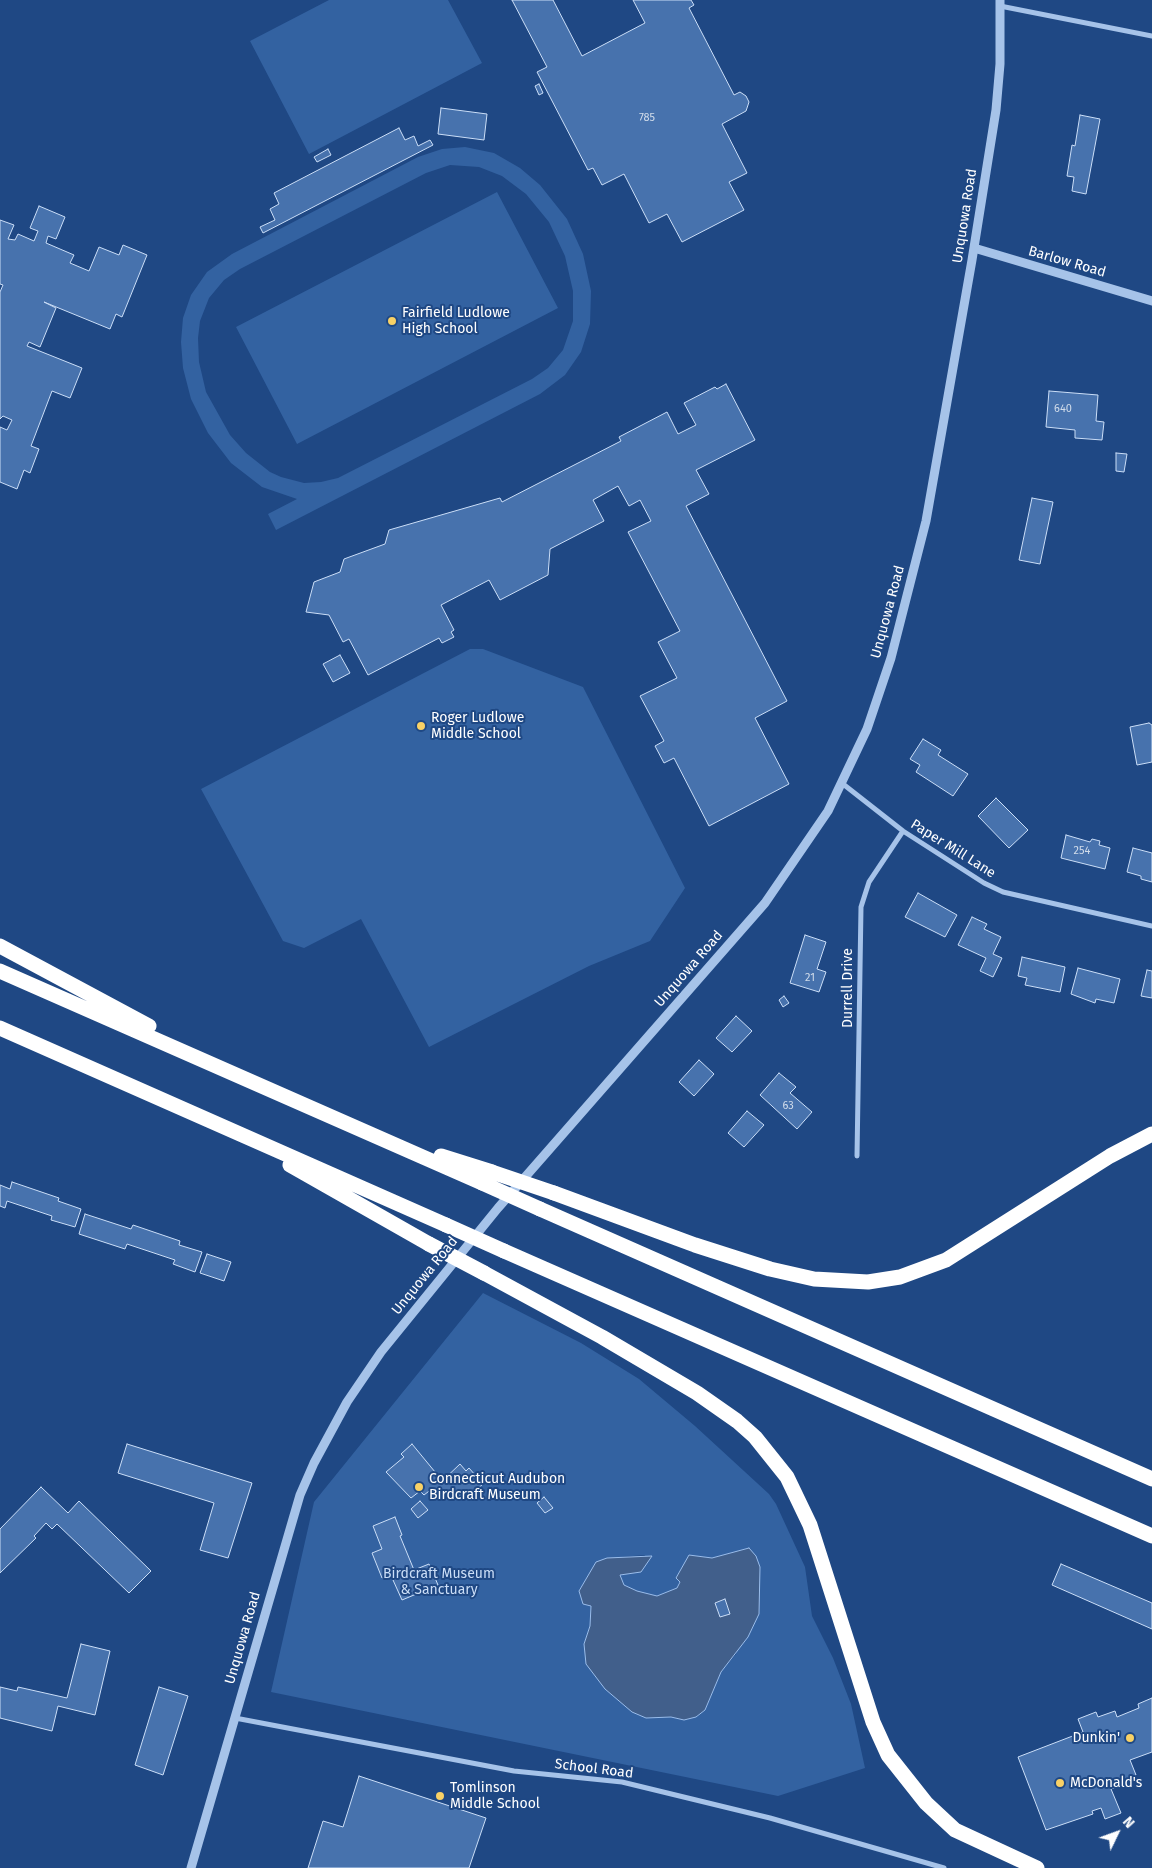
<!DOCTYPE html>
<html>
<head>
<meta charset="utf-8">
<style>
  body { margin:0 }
  #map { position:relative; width:1152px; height:1868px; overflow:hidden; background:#1f4884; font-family:"Fira Sans",sans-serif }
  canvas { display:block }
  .north { position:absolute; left:1092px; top:1808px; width:50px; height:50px; -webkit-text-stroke:4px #1f4884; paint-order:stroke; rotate:48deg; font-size:14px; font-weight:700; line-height:20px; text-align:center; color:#fff }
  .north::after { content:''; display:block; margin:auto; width:18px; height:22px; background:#fff; clip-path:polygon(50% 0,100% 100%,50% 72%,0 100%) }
</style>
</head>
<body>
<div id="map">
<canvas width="1152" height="1868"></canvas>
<div class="north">N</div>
</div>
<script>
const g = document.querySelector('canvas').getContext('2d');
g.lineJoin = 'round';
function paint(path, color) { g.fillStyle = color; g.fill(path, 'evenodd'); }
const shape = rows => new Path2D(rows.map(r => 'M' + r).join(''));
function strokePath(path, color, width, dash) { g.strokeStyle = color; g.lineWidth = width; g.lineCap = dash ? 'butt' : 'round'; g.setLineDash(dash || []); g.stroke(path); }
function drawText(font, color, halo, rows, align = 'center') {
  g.font = font + ' "Fira Sans",sans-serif'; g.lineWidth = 4; g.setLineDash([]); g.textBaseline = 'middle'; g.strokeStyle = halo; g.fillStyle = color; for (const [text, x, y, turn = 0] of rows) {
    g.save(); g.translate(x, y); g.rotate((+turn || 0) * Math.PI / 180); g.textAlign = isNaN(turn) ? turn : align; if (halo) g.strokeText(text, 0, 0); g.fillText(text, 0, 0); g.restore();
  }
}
const green = shape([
  [329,0,448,0,482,63,309,154,250,41],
  [465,147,494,153,520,168,540,185,567,219,583,254,591,291,590,324,581,352,565,375,540,394,276,530,268,514,297,499,262,487,231,463,208,433,191,399,183,368,181,342,183,318,191,295,207,272,232,254,418,157,442,149],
  [450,165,479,167,502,176,526,194,549,222,565,256,573,291,573,321,563,350,548,368,532,379,338,478,321,482,304,483,281,477,270,472,246,453,230,435,206,392,199,362,198,338,200,321,209,298,224,280,240,269,426,173],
  [497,192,558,308,297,444,236,327],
  [470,649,483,649,583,687,685,888,650,941,589,966,429,1047,361,919,304,948,283,941,201,789],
  [483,1293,581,1343,639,1379,695,1426,769,1494,776,1504,805,1567,812,1616,833,1658,851,1704,865,1768,778,1796,271,1692,314,1502],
  [749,1548,736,1654,721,1672,705,1710,696,1717,685,1720,671,1717,646,1718,584,1644,590,1626,591,1606,583,1604,579,1590,587,1579,621,1557,645,1555,638,1571,620,1575,624,1585,637,1591,657,1596,677,1588,690,1555,712,1558]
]);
const water = shape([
  [749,1548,756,1556,760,1567,759,1614,748,1637,721,1672,705,1710,696,1717,684,1720,671,1717,646,1718,632,1712,605,1689,586,1664,584,1644,590,1626,591,1606,583,1604,579,1591,596,1562,607,1558,652,1556,641,1572,620,1575,624,1585,637,1591,657,1596,677,1588,680,1582,676,1578,689,1555,712,1558,749,1548]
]);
const building = shape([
  [512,0,553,0,582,56,645,23,633,0,691,0,694,5,689,8,734,95,740,92,746,96,749,102,746,111,722,124,747,173,729,182,744,210,682,242,667,214,649,223,624,174,602,185,593,168,588,170,537,72,547,67,512,0],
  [539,84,543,93,539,95,535,86,539,84],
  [441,108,487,114,484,140,438,134,441,108],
  [1080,115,1100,119,1086,194,1072,191,1074,177,1067,176,1072,145,1075,146,1080,115],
  [399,128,405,140,414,136,418,146,430,140,433,145,263,233,260,227,275,220,270,209,279,204,274,193,399,128],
  [328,149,331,155,317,162,314,157,328,149],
  [39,206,65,217,56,239,48,236,46,243,74,255,70,263,89,271,99,247,119,255,123,245,147,255,122,317,116,314,110,329,44,302,56,308,40,347,29,342,27,346,82,368,70,398,52,391,31,446,39,449,30,473,24,470,17,489,0,482,0,427,7,430,12,420,3,416,0,419,0,292,3,285,0,284,0,220,14,225,8,239,15,240,18,234,34,241,38,231,30,228,39,206],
  [726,384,755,440,696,470,709,494,686,506,787,701,755,718,789,784,709,826,674,758,664,763,655,746,664,741,640,696,677,678,658,642,680,631,628,532,651,521,640,500,629,506,618,486,593,500,604,521,550,549,548,575,500,600,489,580,441,605,454,630,451,632,454,637,442,643,439,638,368,675,349,639,343,642,329,615,306,612,314,582,340,572,344,559,385,544,389,530,500,498,502,502,621,441,619,437,667,412,678,434,696,425,684,403,715,387,717,389,726,384],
  [1049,391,1098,395,1096,421,1104,422,1102,440,1075,438,1075,430,1046,427,1049,391],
  [1116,453,1127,454,1124,472,1116,471,1116,453],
  [1032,498,1053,502,1040,564,1019,560,1032,498],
  [340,655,350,673,333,682,323,664,340,655],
  [1149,723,1152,725,1152,762,1137,765,1130,727,1149,723],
  [923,739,941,750,938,755,968,774,953,796,916,772,920,765,910,759,923,739],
  [996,798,1028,830,1009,848,978,816,996,798],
  [1066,835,1090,842,1092,839,1100,841,1099,845,1110,848,1105,869,1061,858,1066,835],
  [1133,848,1152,853,1152,882,1141,879,1141,876,1127,872,1133,848],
  [918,893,957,915,945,937,905,917,918,893],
  [972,917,987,924,984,929,1001,937,993,954,1002,958,993,977,980,971,986,958,958,945,972,917],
  [805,935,826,942,817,969,826,972,819,992,790,983,805,935],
  [1022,957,1065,967,1060,992,1025,985,1027,978,1018,976,1022,957],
  [1078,968,1120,979,1114,1003,1096,999,1095,1003,1071,994,1078,968],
  [1147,970,1152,971,1152,998,1141,996,1147,970],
  [784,996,789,1003,783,1007,779,1000,784,996],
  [736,1016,752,1031,732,1052,716,1038,736,1016],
  [699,1060,714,1074,694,1096,679,1082,699,1060],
  [779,1073,796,1087,790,1093,812,1112,797,1129,760,1095,779,1073],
  [747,1111,764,1125,744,1147,728,1133,747,1111],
  [12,1182,59,1198,58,1201,81,1209,75,1227,51,1220,52,1216,7,1201,5,1208,0,1206,0,1185,10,1189,12,1182],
  [85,1214,131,1229,133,1225,180,1241,179,1245,202,1252,195,1272,173,1264,175,1260,127,1244,125,1249,79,1234,85,1214],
  [207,1254,231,1262,224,1281,200,1273,207,1254],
  [127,1444,252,1483,228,1558,200,1550,214,1503,118,1473,127,1444],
  [412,1444,440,1478,438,1480,440,1483,460,1464,466,1471,469,1468,483,1484,466,1499,462,1494,458,1497,450,1491,441,1498,433,1488,424,1495,420,1491,411,1498,386,1472,404,1457,401,1454,412,1444],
  [41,1487,68,1513,79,1501,151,1571,129,1593,57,1524,52,1529,46,1523,34,1536,36,1538,0,1573,0,1529,41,1487],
  [544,1497,553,1508,545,1513,537,1503,544,1497],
  [420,1501,428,1510,418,1518,411,1509,420,1501],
  [395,1517,402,1535,400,1536,414,1570,429,1564,438,1585,402,1600,393,1580,399,1577,397,1572,382,1578,372,1553,382,1549,373,1526,395,1517],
  [1061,1564,1152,1603,1152,1629,1052,1585,1061,1564],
  [725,1599,730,1614,720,1617,715,1603,725,1599],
  [81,1644,110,1651,95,1715,58,1706,52,1731,0,1718,0,1687,17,1691,18,1687,67,1698,81,1644],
  [159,1687,188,1696,163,1775,135,1765,159,1687],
  [1152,1698,1152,1752,1130,1760,1136,1775,1134,1776,1135,1780,1111,1789,1121,1813,1105,1819,1101,1808,1092,1811,1093,1814,1046,1830,1018,1757,1083,1732,1078,1719,1096,1712,1098,1717,1115,1711,1117,1717,1139,1708,1138,1704,1152,1698],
  [359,1776,486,1818,469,1868,308,1868,323,1821,343,1827,359,1776]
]);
const minor = shape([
  [1000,6,1152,36],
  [843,784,903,831,984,883,1003,892,1152,926],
  [857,1156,861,907,869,882,903,831],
  [235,1718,514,1771,622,1782,770,1818,944,1868]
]);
const tertiary = shape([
  [974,248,1152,301],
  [191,1868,300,1495,314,1463,347,1402,381,1352,498,1208,765,903,828,811,867,729,891,658,926,521,972,260,996,110,1000,64,1000,0]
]);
const motorway = shape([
  [0,946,149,1026],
  [0,971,482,1183],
  [0,1028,446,1225],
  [441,1156,492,1172],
  [290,1165,429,1244],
  [554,1193,695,1245,770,1269,814,1279,868,1282,900,1277,946,1260,1110,1156,1152,1134],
  [540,1209,1152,1479],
  [504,1251,1152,1536],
  [484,1273,602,1337,697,1393,737,1421,755,1437,787,1477,810,1525,873,1722,888,1755,926,1803,955,1830,1037,1868]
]);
const motorwayBridge = shape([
  [492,1172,554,1193],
  [482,1183,540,1209],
  [446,1225,504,1251],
  [429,1244,484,1273]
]);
const markers = [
  [392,321,5,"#f8d166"],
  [421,726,5,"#f8d166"],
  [419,1487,5,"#f8d166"],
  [1130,1738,5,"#f8d166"],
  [1060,1783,5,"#f8d166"],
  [440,1796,5,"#f8d166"]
];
const numberNames = [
  ["785",647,118],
  ["640",1063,409],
  ["254",1082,851],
  ["21",810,978],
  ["63",788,1106]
];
const streetNames = [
  ["Unquowa Road",965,216,-81],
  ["Barlow Road",1067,262,16],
  ["Unquowa Road",888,612,-75],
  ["Paper Mill Lane",953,849,32],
  ["Unquowa Road",689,969,-49],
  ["Durrell Drive",848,988,-90],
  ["Unquowa Road",425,1276,-51],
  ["Unquowa Road",243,1638,-74],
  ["School Road",594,1769,7]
];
const poiNames = [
  ["Fairfield Ludlowe",402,313],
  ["High School",402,329],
  ["Roger Ludlowe",431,718],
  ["Middle School",431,734],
  ["Connecticut Audubon",429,1479],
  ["Birdcraft Museum",429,1495],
  ["Dunkin'",1120,1738,"right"],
  ["McDonald's",1070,1783],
  ["Tomlinson",450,1788],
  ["Middle School",450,1804]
];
const parkNames = [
  ["Birdcraft Museum",439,1574],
  ["& Sanctuary",439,1590]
];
paint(green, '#3362a1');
paint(water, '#415f8b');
strokePath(water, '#9abdeb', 1);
paint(building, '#4772ad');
strokePath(building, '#cbdef7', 1);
strokePath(minor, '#a6c3e9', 5);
strokePath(tertiary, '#a6c3e9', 9);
strokePath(motorway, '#fff', 15);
strokePath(motorwayBridge, '#fff', 15);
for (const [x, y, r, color] of markers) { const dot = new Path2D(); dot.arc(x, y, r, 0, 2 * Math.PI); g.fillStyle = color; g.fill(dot); strokePath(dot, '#1f4884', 2); }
drawText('11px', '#d1dcea', null, numberNames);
drawText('14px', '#fff', '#1f4884', streetNames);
drawText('14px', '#fff', '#1f4884', poiNames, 'left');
drawText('14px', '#cbdef7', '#1f4884', parkNames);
</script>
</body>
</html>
